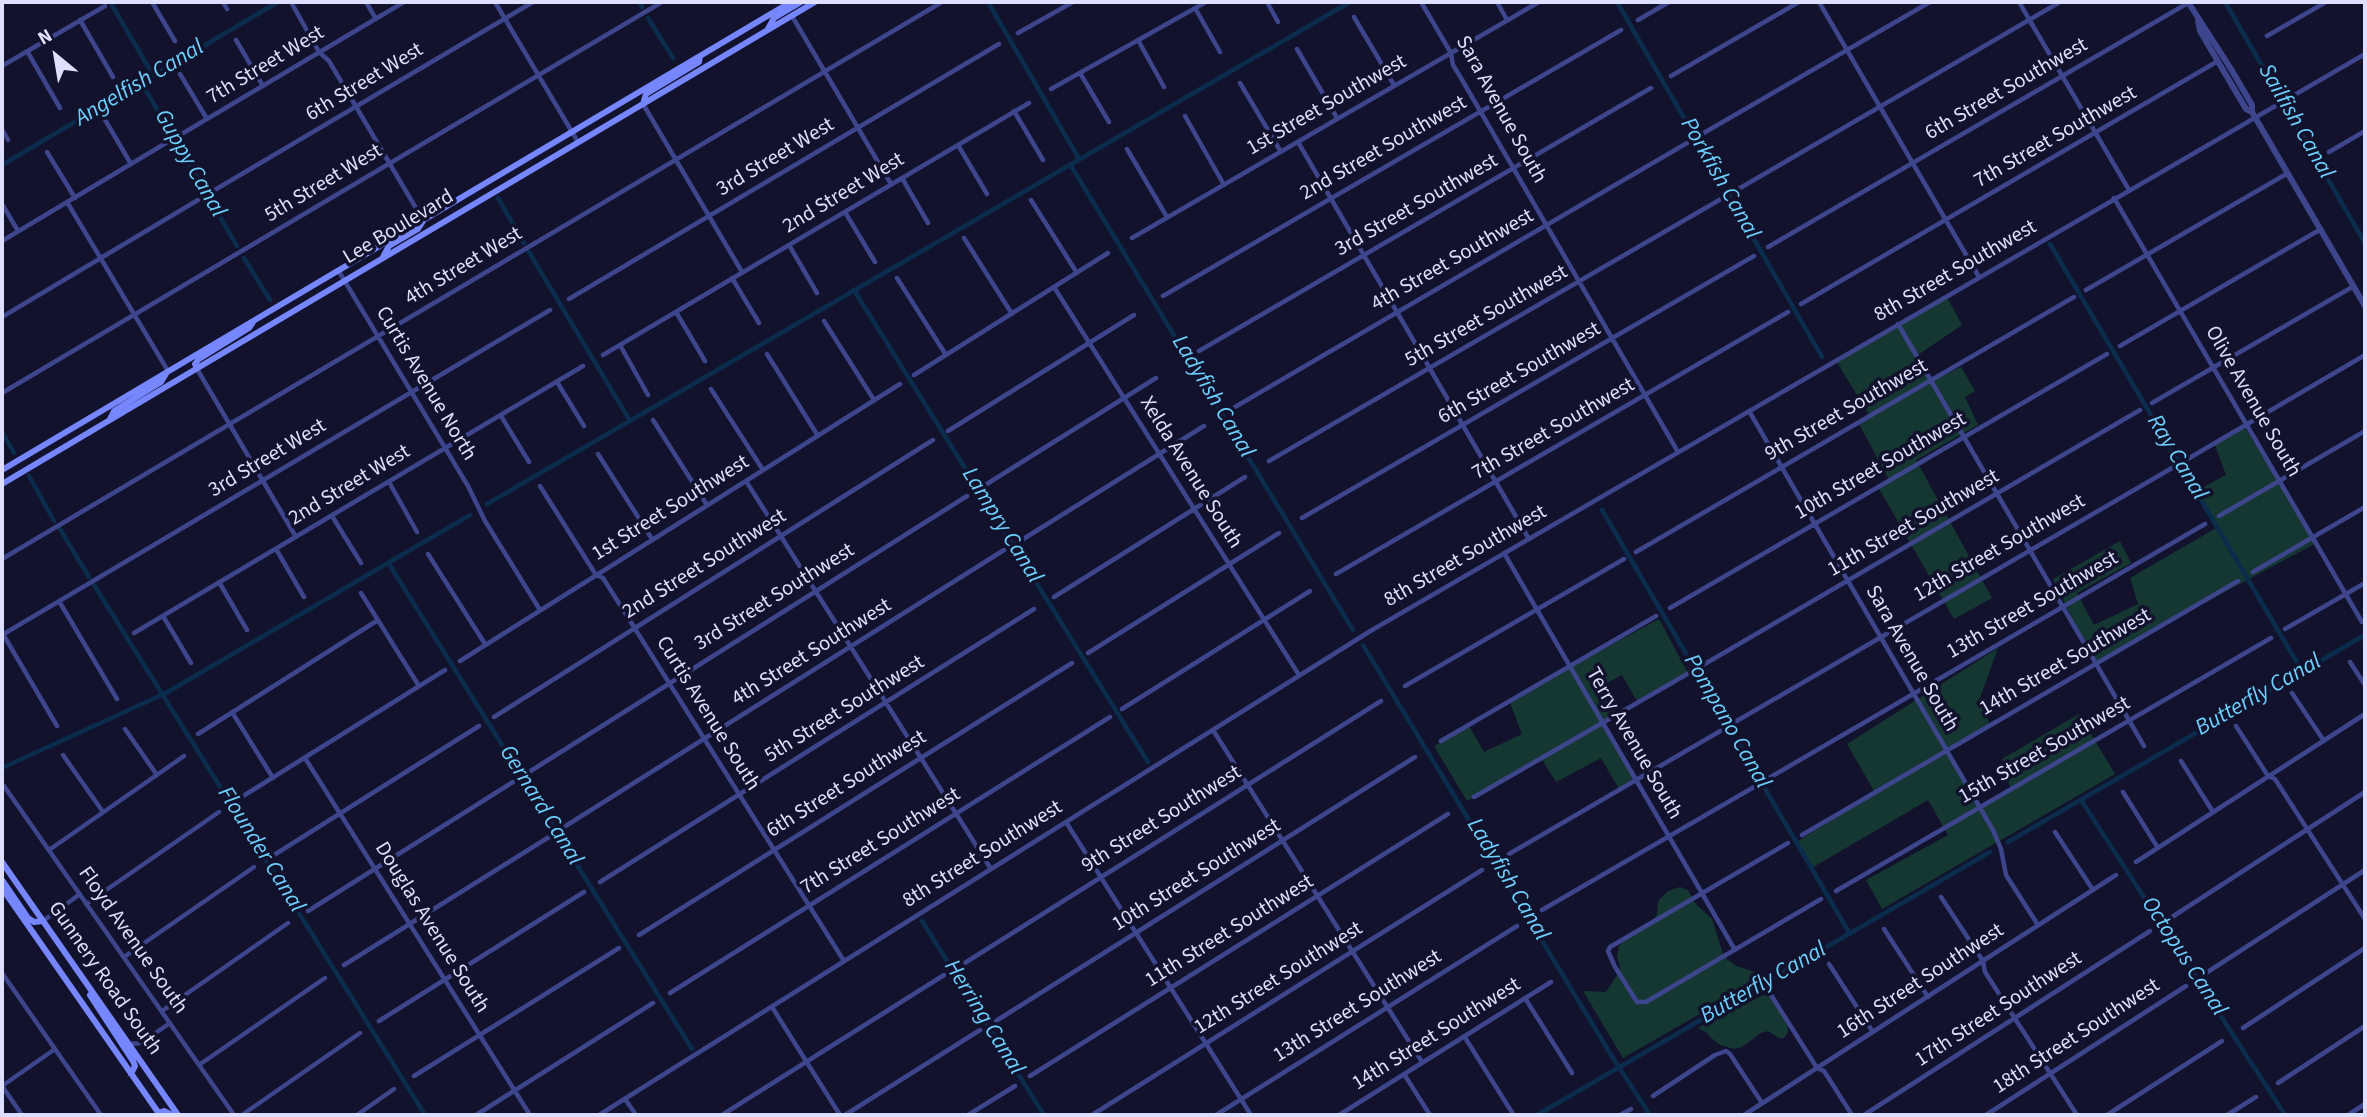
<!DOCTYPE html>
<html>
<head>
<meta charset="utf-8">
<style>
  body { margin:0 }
  #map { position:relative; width:2367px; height:1117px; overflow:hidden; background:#12122d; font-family:"Source Sans 3",sans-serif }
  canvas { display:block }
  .frame { position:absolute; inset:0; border:4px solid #dedfff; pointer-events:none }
  .north { position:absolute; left:21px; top:21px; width:70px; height:70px; -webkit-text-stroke:5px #12122d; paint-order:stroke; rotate:330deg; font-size:19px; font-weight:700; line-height:28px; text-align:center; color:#dedfff }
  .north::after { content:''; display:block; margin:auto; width:24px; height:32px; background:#dedfff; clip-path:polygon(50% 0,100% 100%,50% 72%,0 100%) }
</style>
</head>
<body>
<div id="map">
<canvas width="2367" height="1117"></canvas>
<div class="frame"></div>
<div class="north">N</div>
</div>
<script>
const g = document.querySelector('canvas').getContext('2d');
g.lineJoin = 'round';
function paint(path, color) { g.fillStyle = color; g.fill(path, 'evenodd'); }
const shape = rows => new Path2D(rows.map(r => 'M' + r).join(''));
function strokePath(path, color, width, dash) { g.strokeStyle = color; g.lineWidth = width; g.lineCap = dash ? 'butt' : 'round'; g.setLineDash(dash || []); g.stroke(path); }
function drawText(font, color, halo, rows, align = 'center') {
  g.font = font + ' "Source Sans 3",sans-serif'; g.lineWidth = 7; g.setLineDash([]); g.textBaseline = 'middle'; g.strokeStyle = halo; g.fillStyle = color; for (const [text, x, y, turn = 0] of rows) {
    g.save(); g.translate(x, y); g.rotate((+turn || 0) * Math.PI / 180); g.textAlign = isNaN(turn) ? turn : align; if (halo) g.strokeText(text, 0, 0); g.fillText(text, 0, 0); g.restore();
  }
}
const green = shape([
  [1947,297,1962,325,1918,355,1932,381,1961,367,1975,391,1965,397,1978,425,1916,460,1992,598,1954,619,1878,487,1889,480,1858,422,1869,415,1835,359],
  [2243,425,2318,542,2094,662,2053,579,2120,541,2131,563,2077,593,2094,625,2138,604,2130,578,2216,528,2198,490,2226,475,2214,442],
  [1659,619,1689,675,1638,703,1622,675,1601,686,1617,713,1603,722,1637,781,1619,789,1601,758,1556,782,1542,760,1467,801,1434,746,1469,726,1484,752,1522,734,1509,700],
  [1998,648,1979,701,1990,724,1948,749,1982,807,2011,791,2002,759,2079,714,2115,774,1882,909,1866,880,1948,835,1928,800,1810,869,1795,843,1875,793,1847,744],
  [1680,887,1688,890,1696,904,1712,919,1724,957,1736,966,1755,972,1761,979,1623,1058,1583,991,1606,992,1619,972,1620,966,1617,957,1619,946,1628,937,1652,923,1657,914,1658,901,1668,891],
  [1763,995,1769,996,1774,1000,1787,1024,1788,1032,1784,1038,1779,1038,1768,1031,1761,1033,1742,1047,1734,1049,1720,1045,1710,1037,1707,1033,1698,1028,1735,1006,1747,1003]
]);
const canal = shape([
  [110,2,153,75],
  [639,2,642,7],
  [988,2,1079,159],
  [1617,2,1822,357],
  [2225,2,2365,243],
  [648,18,673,58],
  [141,82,237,246],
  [1070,164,1353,630],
  [2,165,278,2],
  [498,198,524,243],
  [2050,244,2302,671],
  [529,252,630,421],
  [244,258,270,300],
  [854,290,1148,762],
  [2,432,14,453],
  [29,476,54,521],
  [487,504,1350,2],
  [1602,510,1850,934],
  [60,529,89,577],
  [389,564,692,1049],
  [94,585,425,1115],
  [1363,645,1613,1058,1650,1115],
  [2,768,166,693,470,515],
  [2081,800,2285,1115],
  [2008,842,2365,635],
  [922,921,1044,1115],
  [1537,1115,1990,852]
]);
const minor = shape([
  [152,2,175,41],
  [223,2,227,9],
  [291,2,319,52,329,61,423,220],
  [366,2,376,19],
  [495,2,578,142],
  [1267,2,1278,22],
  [1421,2,1451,53,1453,65,1461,78,1678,452],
  [1497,2,1507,20],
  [1819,2,1979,277],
  [2019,2,2129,190],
  [1195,8,1220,52],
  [792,16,891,184],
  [1354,17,1394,85],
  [80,20,113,77],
  [1638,20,1669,2],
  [1018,33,1073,2],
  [2267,36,2326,2],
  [236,40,263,86],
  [1138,40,1164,87],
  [1297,49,1337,118],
  [27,51,60,108],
  [2,66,105,6],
  [1080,73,1109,122],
  [180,74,207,119],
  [1671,76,1799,2],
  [1240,83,1281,152],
  [1051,89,1206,2],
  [643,104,742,272],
  [1014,111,1043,160],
  [1185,116,1224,185],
  [104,118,131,164],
  [2,129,8,140],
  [1702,134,1930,2],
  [180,135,404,2],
  [1298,142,1529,539],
  [958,145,987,194],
  [1127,149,1167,217],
  [47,152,75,198],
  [2329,152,2365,131],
  [902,178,928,223],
  [213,191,533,2],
  [1735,191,2060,2],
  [2114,198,2362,622],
  [1031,200,1077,273],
  [67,202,168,371],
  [2,204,18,231],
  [845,212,875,262],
  [964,238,1012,314],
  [1132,238,1539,2],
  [2,241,166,143],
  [789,245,817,293],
  [1768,247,2188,3],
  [338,270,468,486,485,521,540,610],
  [732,278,759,323],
  [897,278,946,355],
  [1054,287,1299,675],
  [2086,290,2288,173],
  [1163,296,1621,30],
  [569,299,999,44],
  [1801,304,2218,61],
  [676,312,705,361],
  [2,317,198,200],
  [824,321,874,400],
  [1898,324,2144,746],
  [620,345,648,395],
  [2120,346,2321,229],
  [1199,351,1651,88],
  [767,354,818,436],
  [603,355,1029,103],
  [197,369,296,537],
  [914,375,1108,253],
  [557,382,584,426],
  [711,389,763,470],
  [2,393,662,2],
  [2152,403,2354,286],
  [1235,407,1687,143],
  [1749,411,1993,830,2001,849,2006,875,2038,925],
  [501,416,529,462],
  [653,420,707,505],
  [948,431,1134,315],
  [598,454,652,539],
  [2186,460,2365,355],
  [1269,461,1721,199],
  [746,481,991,869],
  [389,482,417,532],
  [540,486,596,575,603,578,610,589,844,961],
  [982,487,1156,378],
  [332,516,361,563],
  [2219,516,2365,431],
  [1302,518,1754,256],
  [1017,543,1204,426],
  [276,549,304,597],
  [1636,552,2074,297],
  [1504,553,1735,950],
  [428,554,485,644],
  [2,559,942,2],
  [2253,572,2365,507],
  [1336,574,1788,312],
  [219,582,247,630],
  [361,593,419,686],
  [1054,597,1245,477],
  [59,601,117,699],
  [1670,608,2107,354],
  [163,616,191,663],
  [2285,629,2365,583],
  [134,633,583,366],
  [3,634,57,726],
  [2,635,550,310],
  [1088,653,1279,533],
  [460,661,900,384],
  [2350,662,2365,685],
  [1703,665,2140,410],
  [1405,686,1624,559],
  [2292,693,2324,741],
  [1122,709,1310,591],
  [232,712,273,778],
  [494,717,933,440],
  [1735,722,2172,468],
  [2236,726,2268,776,2275,779,2365,919],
  [125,729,157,775],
  [1213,730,1422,1062],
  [198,734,378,620],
  [1441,741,1656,616],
  [63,755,103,812],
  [305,758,530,1115],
  [2181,761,2213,812],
  [529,772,967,496],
  [1769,778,2205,524],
  [4,786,234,1115],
  [2123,792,2158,848],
  [1474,797,1689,673],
  [240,798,445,670],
  [1066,822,1251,1115],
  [564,827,1004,550],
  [2055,832,2093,890],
  [1802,835,2238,581],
  [1788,843,1610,947,1608,951,1615,967,1637,1002,1646,1002,1821,899],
  [49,850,184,756],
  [1509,854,1722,730],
  [274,855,479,726],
  [2136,862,2365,714],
  [600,882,1034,609],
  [1836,891,2271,638],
  [1941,897,1983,961,1985,972,2077,1115],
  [86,904,219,812],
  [1542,910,1754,787],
  [308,911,513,782],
  [2172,917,2365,792],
  [43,921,80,894],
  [1884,929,1928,997],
  [639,935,1072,663],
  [124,957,254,867],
  [1829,964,1873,1032],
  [344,965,549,837],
  [960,966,1381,701],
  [2,973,101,1115],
  [2206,973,2365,870],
  [670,993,1110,717],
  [1771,995,1817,1068,1824,1071,1852,1115],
  [1525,998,1572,1073],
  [772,1007,840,1115],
  [162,1011,288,923],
  [379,1021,584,892],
  [996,1021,1415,757],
  [2243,1028,2365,948],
  [1464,1036,1513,1114],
  [129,1044,141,1043,170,1023],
  [199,1065,325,978],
  [1404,1074,1430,1115],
  [414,1076,619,948],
  [1030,1076,1448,814],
  [2278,1083,2365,1026],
  [2,1086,55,1049],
  [2,1086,22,1115],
  [1653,1096,1715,1055,1726,1051,1730,1054,1762,1103],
  [625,1099,636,1115],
  [242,1115,360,1033],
  [357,1115,394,1089],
  [476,1115,653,1003],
  [599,1115,1372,630,2365,54],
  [722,1115,944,975],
  [845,1115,980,1030],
  [968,1115,1015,1086],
  [1092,1115,1482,870],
  [1216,1115,1517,926],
  [1339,1115,1551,982],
  [1620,1115,1631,1109],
  [1744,1115,2116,875],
  [1864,1115,2150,931],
  [1986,1115,2186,986],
  [2107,1115,2222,1041],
  [2227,1115,2256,1097],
  [2348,1115,2365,1104]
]);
const tertiary = shape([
  [2188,2,2231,69,2252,105,2252,112,2365,306],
  [2198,21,2200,31,2246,109,2252,112]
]);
const secondary = shape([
  [768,29,774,18,801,2],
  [643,104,646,94,699,62,700,56],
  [383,257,389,246,418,229,423,221],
  [197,368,195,364,199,359,249,328,253,322],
  [110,419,114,411,161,382,167,372],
  [2,470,791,2],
  [2,484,815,2],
  [2,862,178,1115],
  [2,880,28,918,34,922,43,921],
  [2,888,160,1115],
  [90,995,133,1061,135,1066,131,1074],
  [158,1113,164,1111,172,1115]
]);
const streetNames = [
  ["7th Street West",266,66,-31],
  ["6th Street West",365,83,-31],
  ["6th Street Southwest",2007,90,-30],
  ["1st Street Southwest",1327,106,-30],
  ["Sara Avenue South",1500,110,61],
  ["7th Street Southwest",2056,138,-30],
  ["2nd Street Southwest",1384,149,-30],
  ["3rd Street West",776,158,-31],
  ["5th Street West",324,184,-31],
  ["2nd Street West",844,194,-31],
  ["3rd Street Southwest",1417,206,-30],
  ["Lee Boulevard",399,228,-31],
  ["4th Street Southwest",1453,261,-30],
  ["4th Street West",464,267,-31],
  ["8th Street Southwest",1956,272,-30],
  ["5th Street Southwest",1487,317,-30],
  ["6th Street Southwest",1520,374,-30],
  ["Curtis Avenue North",425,384,59],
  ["Olive Avenue South",2252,402,60],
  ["9th Street Southwest",1847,411,-30],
  ["7th Street Southwest",1554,430,-30],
  ["3rd Street West",268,459,-31],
  ["10th Street Southwest",1881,467,-30],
  ["Xelda Avenue South",1190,473,58],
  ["2nd Street West",350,486,-31],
  ["1st Street Southwest",671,509,-32],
  ["11th Street Southwest",1914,524,-30],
  ["12th Street Southwest",2000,549,-30],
  ["8th Street Southwest",1466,557,-30],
  ["2nd Street Southwest",705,565,-32],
  ["3rd Street Southwest",775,598,-32],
  ["13th Street Southwest",2033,606,-30],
  ["4th Street Southwest",812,653,-32],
  ["Sara Avenue South",1911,659,60],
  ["14th Street Southwest",2066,663,-30],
  ["5th Street Southwest",845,710,-32],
  ["Curtis Avenue South",707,714,58],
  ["Terry Avenue South",1633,744,60],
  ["15th Street Southwest",2045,751,-30],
  ["6th Street Southwest",847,785,-32],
  ["9th Street Southwest",1162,820,-32],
  ["7th Street Southwest",881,842,-32],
  ["8th Street Southwest",983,855,-32],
  ["10th Street Southwest",1197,876,-32],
  ["Douglas Avenue South",431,928,58],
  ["11th Street Southwest",1230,932,-32],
  ["Floyd Avenue South",132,941,55],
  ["Gunnery Road South",104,979,55],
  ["12th Street Southwest",1279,979,-32],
  ["16th Street Southwest",1921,982,-33],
  ["13th Street Southwest",1358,1007,-32],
  ["17th Street Southwest",1999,1010,-33],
  ["14th Street Southwest",1437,1035,-32],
  ["18th Street Southwest",2077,1037,-33]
];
const waterNames = [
  ["Angelfish Canal",140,84,-31],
  ["Sailfish Canal",2295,122,60],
  ["Guppy Canal",189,164,60],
  ["Porkfish Canal",1719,179,60],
  ["Ladyfish Canal",1212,397,59],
  ["Ray Canal",2176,458,59],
  ["Lampry Canal",1001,526,58],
  ["Butterfly Canal",2259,696,-30],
  ["Pompano Canal",1726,722,60],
  ["Gernard Canal",540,806,58],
  ["Flounder Canal",260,850,58],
  ["Ladyfish Canal",1507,880,59],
  ["Octopus Canal",2183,957,57],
  ["Butterfly Canal",1764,984,-30],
  ["Herring Canal",983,1018,58]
];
paint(green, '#153731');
strokePath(canal, '#0b2d4d', 4.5);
strokePath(minor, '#3d468c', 4.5);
strokePath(tertiary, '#3d468c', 6);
strokePath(secondary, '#7586ff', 6);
drawText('21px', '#dedfff', '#12122d', streetNames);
drawText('italic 23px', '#6cd1ff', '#12122d', waterNames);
</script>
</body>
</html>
